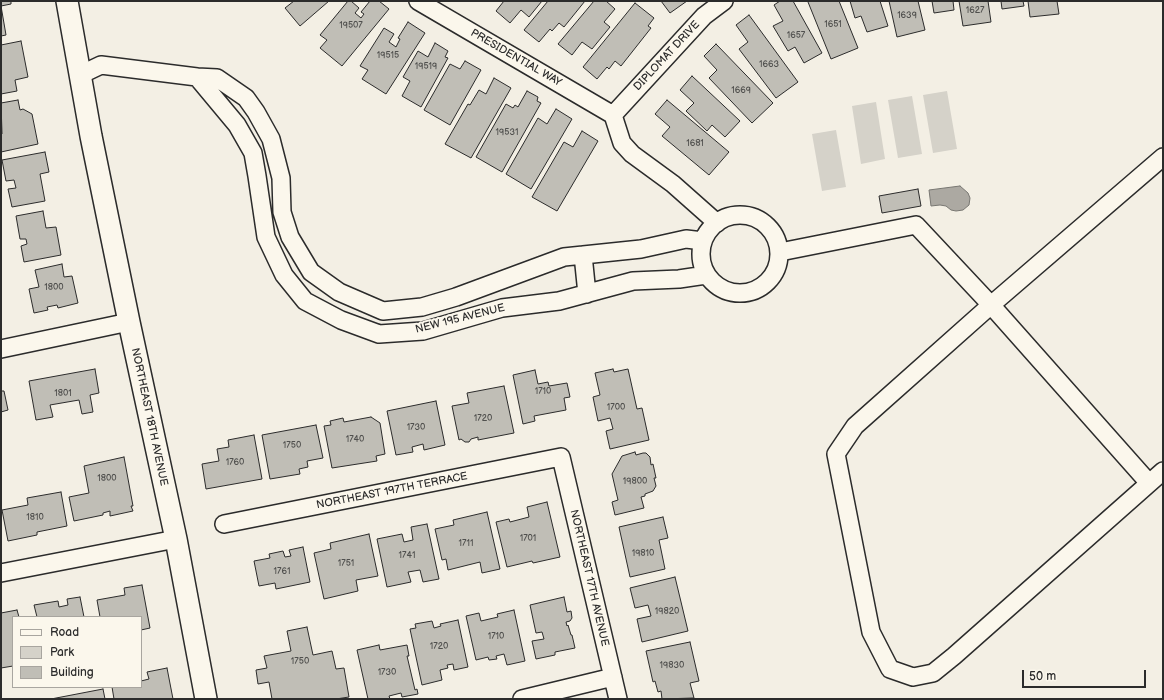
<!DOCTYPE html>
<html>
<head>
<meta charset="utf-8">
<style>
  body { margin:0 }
  #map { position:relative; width:1164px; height:700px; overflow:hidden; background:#f3efe4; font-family:"Balsamiq Sans",sans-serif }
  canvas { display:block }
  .frame { position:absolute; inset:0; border:2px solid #2b2b2b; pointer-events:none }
  .legend { position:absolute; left:12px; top:616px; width:130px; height:72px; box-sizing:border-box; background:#fbf7ec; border:1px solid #a8a59f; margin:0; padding:5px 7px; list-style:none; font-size:12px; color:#2b2b2b }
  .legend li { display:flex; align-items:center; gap:8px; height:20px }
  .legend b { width:20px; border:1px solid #a8a59f }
  .scale { position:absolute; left:1022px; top:670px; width:124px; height:18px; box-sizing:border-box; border:2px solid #2b2b2b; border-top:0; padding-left:5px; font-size:12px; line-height:14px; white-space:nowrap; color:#2b2b2b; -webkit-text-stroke:3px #fbf7ec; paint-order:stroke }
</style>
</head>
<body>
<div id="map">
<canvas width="1164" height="700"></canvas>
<div class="frame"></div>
<ul class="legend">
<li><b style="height:5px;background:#fbf7ec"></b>Road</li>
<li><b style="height:11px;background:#d5d2c9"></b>Park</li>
<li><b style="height:11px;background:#c0beb6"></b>Building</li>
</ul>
<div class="scale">50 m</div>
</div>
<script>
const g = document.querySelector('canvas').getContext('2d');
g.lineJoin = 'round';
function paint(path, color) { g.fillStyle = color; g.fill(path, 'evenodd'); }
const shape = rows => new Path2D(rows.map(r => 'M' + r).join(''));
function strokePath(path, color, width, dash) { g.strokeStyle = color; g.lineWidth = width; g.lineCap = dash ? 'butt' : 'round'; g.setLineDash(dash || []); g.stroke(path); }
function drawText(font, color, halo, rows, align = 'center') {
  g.font = font + ' "Balsamiq Sans",sans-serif'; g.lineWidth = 4; g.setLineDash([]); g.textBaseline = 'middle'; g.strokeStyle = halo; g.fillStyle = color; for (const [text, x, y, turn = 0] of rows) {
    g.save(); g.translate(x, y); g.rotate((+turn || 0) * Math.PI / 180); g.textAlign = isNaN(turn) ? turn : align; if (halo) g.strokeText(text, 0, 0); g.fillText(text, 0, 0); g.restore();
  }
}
const green = shape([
  [947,91,957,149,933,153,923,95],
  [912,96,922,154,898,158,888,100],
  [876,102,885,159,861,164,852,106],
  [836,130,846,187,822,191,812,134]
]);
const water = shape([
  [960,186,968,193,970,198,969,205,963,210,956,211,951,210,946,206,940,205,931,206,929,190,960,186]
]);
const building = shape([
  [1,1,11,1,11,4,1,6,6,35,1,36,1,1],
  [294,1,329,1,300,26,285,8,294,1],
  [348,1,351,1,359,8,355,13,361,18,364,14,361,12,370,1,379,1,389,9,342,66,320,48,327,40,320,35,348,1],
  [504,1,542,1,529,17,521,10,510,23,496,11,504,1],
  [548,1,585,1,564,27,559,23,552,31,550,29,539,42,524,30,548,1],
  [594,1,606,1,615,9,604,22,610,27,592,49,582,42,572,55,558,44,594,1],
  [661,1,687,1,670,13,661,1],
  [780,1,793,1,822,53,804,63,795,47,788,51,773,26,783,21,774,5,780,1],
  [809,1,839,1,858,48,831,59,808,2,809,1],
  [850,1,880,1,888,26,867,32,861,16,855,18,850,1],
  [889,1,918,1,925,30,897,37,889,1],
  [932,1,953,1,954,10,934,13,932,1],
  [959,1,988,1,991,22,963,26,959,1],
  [1001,1,1023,1,1024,6,1002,9,1001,1],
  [1028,1,1057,1,1059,14,1030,17,1028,1],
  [635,3,654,18,648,26,651,28,621,66,615,61,609,69,607,67,597,79,583,67,635,3],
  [749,15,798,82,776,98,739,49,748,42,736,25,749,15],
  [408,22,425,33,386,94,362,79,368,70,360,66,384,28,394,34,389,42,396,47,400,39,398,38,408,22],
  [21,41,28,77,15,80,17,91,1,94,1,45,21,41],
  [435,43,448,51,445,57,448,58,421,107,402,96,410,81,403,77,418,51,428,57,435,43],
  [716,44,773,103,752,123,709,78,717,70,704,56,716,44],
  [465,61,481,70,450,125,424,110,450,64,460,69,465,61],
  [692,76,740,121,725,137,712,125,707,131,686,111,694,103,680,90,692,76],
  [494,78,511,88,471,158,445,144,468,104,470,105,479,90,486,94,494,78],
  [527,91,538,97,537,101,541,103,502,172,476,157,506,104,513,108,515,105,518,107,527,91],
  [18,100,20,110,23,109,32,114,38,144,1,152,1,134,2,134,1,103,18,100],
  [667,100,729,152,709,175,662,136,670,127,655,114,667,100],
  [556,109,572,119,531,189,506,174,538,118,547,124,556,109],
  [582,131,598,141,557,211,532,197,564,142,573,147,582,131],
  [45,152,49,172,40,174,45,201,12,207,8,189,16,188,14,180,6,181,2,160,45,152],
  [918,189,921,206,882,213,879,196,918,189],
  [43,211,46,228,56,227,61,255,24,262,21,246,27,244,26,239,20,239,16,216,43,211],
  [62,264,64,277,72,276,78,303,58,308,57,305,47,307,48,310,34,313,29,289,39,287,35,270,62,264],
  [95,369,99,393,90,395,93,412,82,414,79,400,50,405,53,417,36,420,29,381,95,369],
  [613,369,614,372,628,369,637,409,642,408,649,440,610,449,606,431,613,429,610,418,598,421,593,397,600,395,595,373,613,369],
  [535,370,538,384,548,382,549,386,567,383,570,397,564,398,566,410,534,416,535,421,523,424,513,375,535,370],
  [504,386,514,433,478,440,478,437,471,439,469,442,465,442,461,439,459,440,452,406,469,403,467,393,504,386],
  [1,391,4,391,8,410,1,412,1,391],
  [436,401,445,445,424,450,423,444,412,447,413,452,396,455,387,411,436,401],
  [371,417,380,423,385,454,376,456,377,461,332,468,324,426,331,425,330,421,343,418,344,422,371,417],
  [316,425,323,458,307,461,308,467,299,469,300,474,270,479,262,435,316,425],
  [254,435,262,479,206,489,202,464,219,461,217,449,229,447,228,440,254,435],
  [635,452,636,455,643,453,646,453,650,457,651,465,653,464,656,478,654,478,656,486,653,491,645,494,645,496,641,497,644,508,615,515,612,502,618,500,612,474,622,456,635,452],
  [124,457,133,506,131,506,133,511,110,516,110,511,103,513,103,515,74,521,69,497,89,493,84,466,124,457],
  [61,492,67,526,37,532,37,535,8,541,2,510,28,505,27,498,61,492],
  [547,502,560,557,533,563,532,561,507,567,496,522,509,519,510,522,529,517,527,507,547,502],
  [487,512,500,569,482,573,480,562,448,570,446,559,442,560,435,529,454,525,453,520,487,512],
  [663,517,668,538,659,540,665,569,630,577,619,527,663,517],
  [427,524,439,579,423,582,420,570,408,572,411,582,387,587,377,539,402,534,404,542,413,540,411,527,427,524],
  [369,534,378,576,356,580,358,591,324,599,314,553,331,549,330,543,369,534],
  [303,547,310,582,276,589,275,583,259,586,254,561,270,558,269,554,283,551,285,557,291,556,289,550,303,547],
  [675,577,688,631,642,642,637,619,651,616,648,605,635,608,630,588,675,577],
  [142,585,150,628,141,630,141,617,100,617,97,600,125,595,124,588,142,585],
  [80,597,84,617,37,617,34,605,58,601,59,607,68,605,67,599,80,597],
  [564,597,567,612,571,611,572,618,570,621,566,622,567,626,568,625,571,635,572,635,575,648,555,652,555,655,536,659,532,641,544,639,542,632,536,633,530,605,564,597],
  [17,610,19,617,13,617,13,666,1,668,1,613,17,610],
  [514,610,525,661,507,665,504,654,496,656,497,659,489,660,488,657,476,660,466,616,479,613,481,621,498,617,497,614,514,610],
  [458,620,468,667,454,670,453,664,447,665,448,668,440,670,442,680,422,685,410,629,416,628,415,624,432,621,434,628,441,626,440,624,458,620],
  [307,627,313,655,332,651,336,669,344,668,349,697,336,699,272,699,269,682,258,684,256,670,267,668,264,656,291,651,287,631,307,627],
  [690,642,699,681,690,683,694,698,662,699,661,691,658,692,655,681,653,682,646,651,690,642],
  [379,645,380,650,407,645,409,656,407,656,415,690,417,689,418,694,402,697,401,693,389,696,390,699,368,699,357,650,379,645],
  [167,668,173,699,114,699,112,687,141,687,141,681,149,679,147,672,167,668],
  [103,689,105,699,51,699,103,689]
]);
const minor = shape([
  [418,1,613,115],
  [80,75,101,65,197,77],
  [613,115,704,16,724,1],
  [613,115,622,143,632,154,673,184,717,223],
  [1163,157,991,305,855,426,836,454,871,632,890,669,913,677,933,673,954,656,1163,471],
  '701 254a39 39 0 1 1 78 0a39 39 0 1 1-78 0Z',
  [703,241,686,239,641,249,564,257,456,297,422,307,383,311,339,292,311,272,290,237,282,212,281,178,271,139,256,112,246,98,217,78,197,77,237,125,253,153,257,176,266,237,284,275,305,301,341,320,379,334,423,331,502,308,559,301,633,281,679,279,706,275],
  [780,252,916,225,991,305,1149,483],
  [583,255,587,294],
  [1,349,129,322],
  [224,524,561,457,618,699],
  [1,573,176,539],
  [522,699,613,677]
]);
const tertiary = shape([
  [67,1,91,136,129,322,176,539,206,699]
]);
const numberNames = [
  ["1627",975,11],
  ["1639",907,16],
  ["1651",833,25],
  ["19507",351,26],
  ["1657",796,36],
  ["19515",388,56],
  ["1663",769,65],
  ["19519",426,67],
  ["1669",741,91],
  ["19531",507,133],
  ["1681",695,144],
  ["1800",54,288],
  ["1710",543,392],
  ["1801",63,394],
  ["1700",616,408],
  ["1720",483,419],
  ["1730",416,428],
  ["1740",355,440],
  ["1750",292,446],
  ["1760",235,463],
  ["1800",107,479],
  ["19800",635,482],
  ["1810",35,518],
  ["1701",528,539],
  ["1711",466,544],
  ["19810",643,554],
  ["1741",407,556],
  ["1751",346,564],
  ["1761",282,572],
  ["19820",667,612],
  ["1710",496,637],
  ["1720",439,647],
  ["1750",300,662],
  ["19830",672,666],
  ["1730",387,673]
];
const streetNames = [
  ["DIPLOMAT DRIVE",667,56,-47],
  ["PRESIDENTIAL WAY",516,58,30],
  ["NEW 195 AVENUE",460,319,-14],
  ["NORTHEAST 18TH AVENUE",149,417,78],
  ["NORTHEAST 197TH TERRACE",392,491,-11],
  ["NORTHEAST 17TH AVENUE",589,578,77]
];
paint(green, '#d5d2c9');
paint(water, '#aca9a2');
strokePath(water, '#787772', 1);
paint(building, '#c0beb6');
strokePath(building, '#2b2b2b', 1);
strokePath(minor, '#2b2b2b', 20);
strokePath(tertiary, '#2b2b2b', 24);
strokePath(minor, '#fbf7ec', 17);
strokePath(tertiary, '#fbf7ec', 21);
drawText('9px', '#50504e', null, numberNames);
drawText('11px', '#2b2b2b', '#fbf7ec', streetNames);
</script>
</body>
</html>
